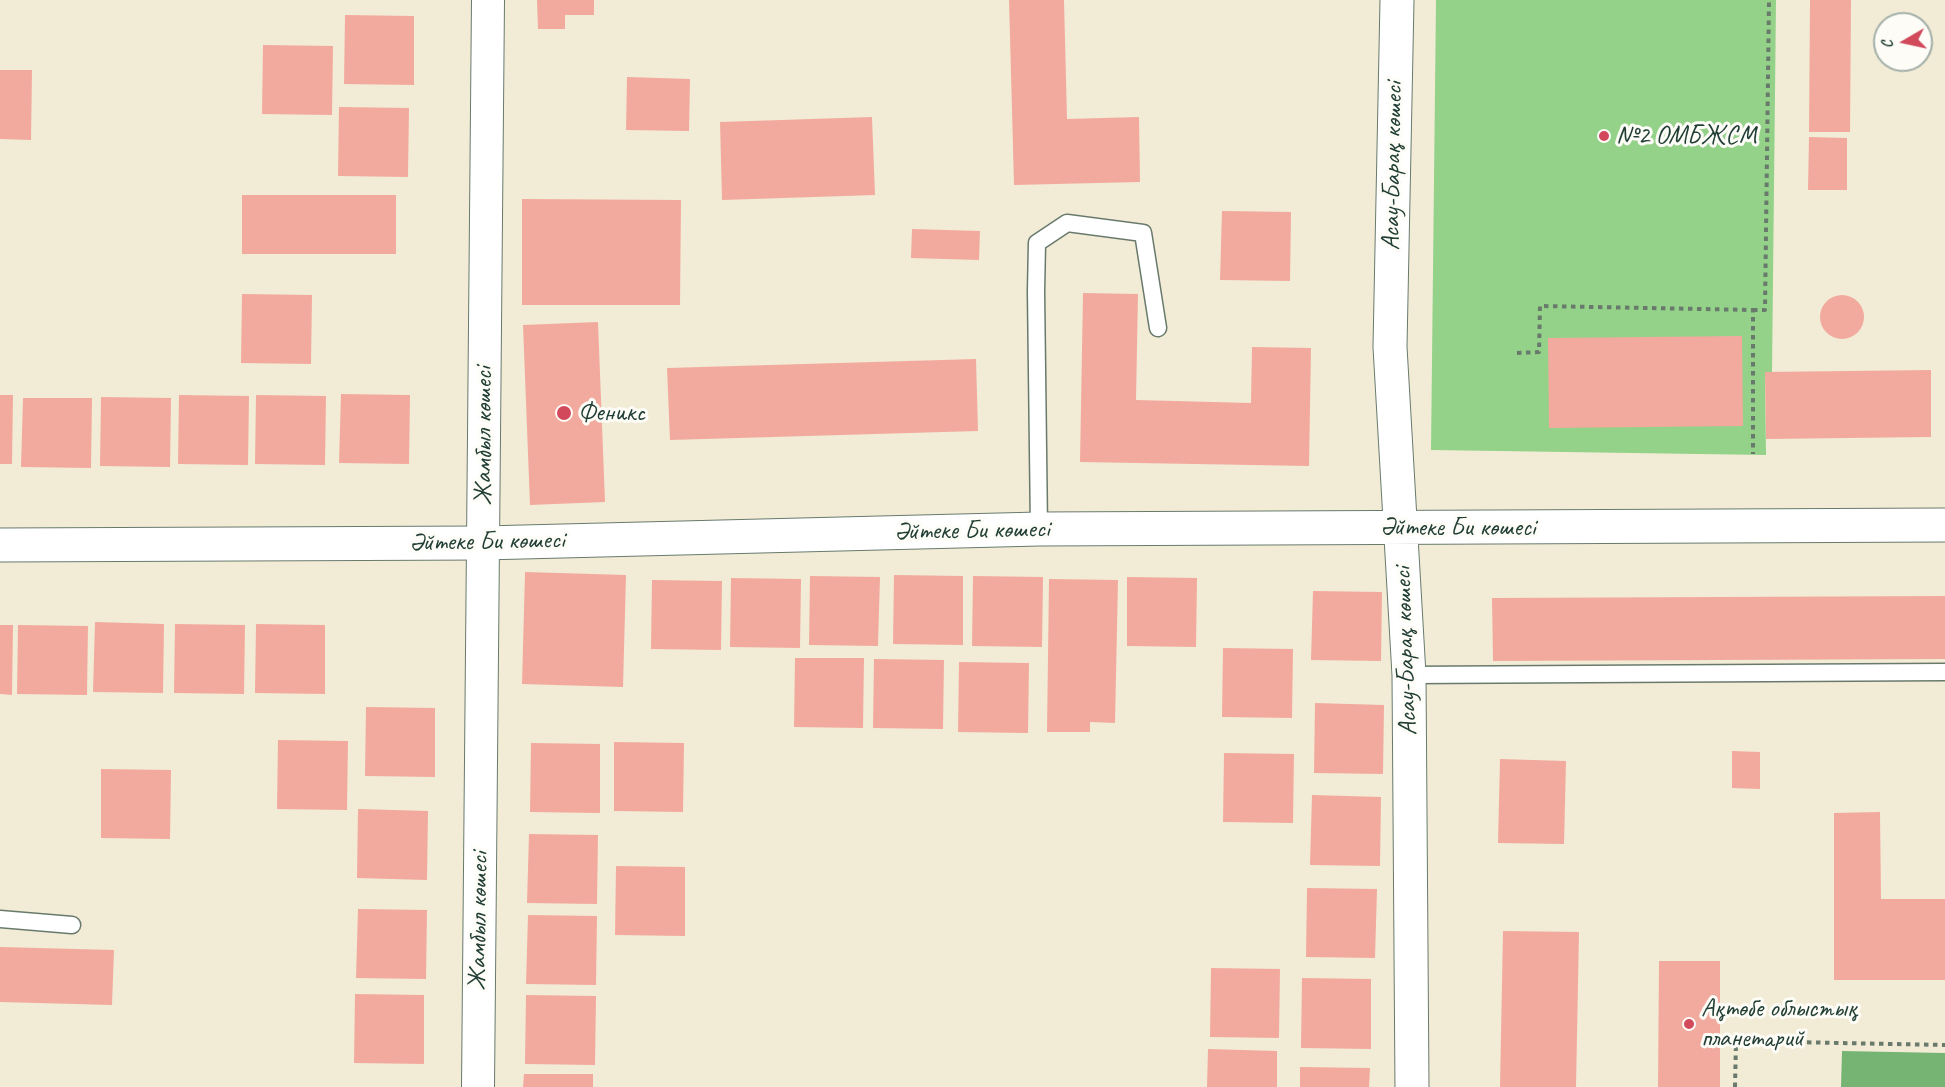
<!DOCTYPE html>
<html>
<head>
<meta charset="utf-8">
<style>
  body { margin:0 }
  #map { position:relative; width:1945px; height:1087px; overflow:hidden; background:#f2ecd6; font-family:Caveat,sans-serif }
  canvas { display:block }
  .north { position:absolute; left:1873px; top:12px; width:60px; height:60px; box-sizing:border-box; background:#fdfcf7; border:2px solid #a4b0a9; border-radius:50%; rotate:261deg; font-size:16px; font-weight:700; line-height:24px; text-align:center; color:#1f3d34 }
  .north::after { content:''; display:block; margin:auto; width:21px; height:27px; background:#d1495b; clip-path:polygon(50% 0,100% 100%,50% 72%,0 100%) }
</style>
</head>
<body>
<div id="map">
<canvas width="1945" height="1087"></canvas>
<div class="north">С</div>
</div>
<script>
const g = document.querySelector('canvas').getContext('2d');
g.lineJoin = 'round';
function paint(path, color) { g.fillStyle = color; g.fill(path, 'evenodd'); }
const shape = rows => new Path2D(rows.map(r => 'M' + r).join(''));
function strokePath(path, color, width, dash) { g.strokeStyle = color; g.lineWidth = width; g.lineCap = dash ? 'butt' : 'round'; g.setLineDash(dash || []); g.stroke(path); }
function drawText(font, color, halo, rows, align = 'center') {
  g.font = font + ' Caveat,sans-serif'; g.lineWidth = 6; g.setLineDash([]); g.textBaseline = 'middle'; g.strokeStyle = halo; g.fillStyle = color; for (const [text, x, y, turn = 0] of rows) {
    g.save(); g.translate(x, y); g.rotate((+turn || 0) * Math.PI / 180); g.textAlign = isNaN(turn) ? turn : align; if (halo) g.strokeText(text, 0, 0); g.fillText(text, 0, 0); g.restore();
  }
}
const green = shape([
  [1436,0,1776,0,1772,372,1765,372,1766,455,1431,450]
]);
const forest = shape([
  [1842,1051,1945,1053,1945,1087,1841,1087]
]);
const building = shape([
  [537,0,594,0,594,15,565,15,565,29,538,29],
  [1009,0,1064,0,1067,119,1139,117,1140,182,1014,185],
  [1810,0,1851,0,1850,132,1809,132],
  [345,15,414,16,414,85,344,84],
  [263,45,333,46,332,115,262,114],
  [0,70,32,70,31,140,0,139],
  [627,77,690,79,689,131,626,130],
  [339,107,409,108,408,177,338,176],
  [872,117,875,195,722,200,720,122],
  [1809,137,1847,138,1847,190,1808,190],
  [242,195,396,195,396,254,242,254],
  [522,199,681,200,680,305,522,305],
  [1222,211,1291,212,1290,281,1220,280],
  [912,229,980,231,979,260,911,258],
  [1083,293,1138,294,1136,400,1251,403,1252,347,1311,348,1309,466,1080,462],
  [242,294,312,295,311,364,241,363],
  '1820 317a22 22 0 1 1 44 0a22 22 0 1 1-44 0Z',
  [598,322,605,502,530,505,523,325],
  [1742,336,1743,426,1549,428,1548,338],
  [976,359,978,431,670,440,667,368],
  [1931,370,1931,437,1766,439,1765,372],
  [341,394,410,395,409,464,339,463],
  [0,395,13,395,12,464,0,464],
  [179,395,249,396,248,465,178,464],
  [256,395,326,396,325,465,255,464],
  [101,397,171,398,170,467,100,466],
  [23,398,92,398,91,468,21,467],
  [525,572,626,575,623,687,522,684],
  [894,575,963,576,963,645,893,644],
  [810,576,880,577,878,646,809,645],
  [973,576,1043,577,1042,647,972,646],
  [1127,577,1197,578,1196,647,1127,646],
  [731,578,801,579,800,648,730,647],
  [1049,579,1118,580,1115,723,1090,722,1090,732,1047,732],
  [652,580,722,581,721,650,651,649],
  [1313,591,1382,592,1381,661,1311,660],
  [1945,596,1945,659,1493,661,1492,598],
  [95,622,164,624,163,693,93,692],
  [175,624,245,625,244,694,174,693],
  [256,624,325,625,325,694,255,693],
  [0,625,13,625,12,695,0,694],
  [18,625,88,626,87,695,17,694],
  [1223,648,1293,649,1292,718,1222,717],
  [795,658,864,658,863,728,794,727],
  [874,659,944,660,943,729,873,728],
  [959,662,1029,663,1028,733,958,732],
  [1315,703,1384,705,1383,774,1314,773],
  [366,707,435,708,435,777,365,776],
  [278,740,348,741,347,810,277,809],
  [614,742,684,743,683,812,614,811],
  [531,743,600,744,600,813,530,812],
  [1732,751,1760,752,1760,789,1732,788],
  [1224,753,1294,754,1293,823,1223,822],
  [1500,759,1566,761,1564,844,1498,843],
  [101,769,171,770,170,839,101,838],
  [1312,795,1381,797,1380,866,1310,865],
  [358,809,428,811,427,880,357,878],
  [1880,812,1881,899,1945,899,1945,980,1834,980,1834,813],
  [529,834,598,835,597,904,527,903],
  [616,866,685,867,685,936,615,935],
  [1307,888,1377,889,1375,958,1306,957],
  [358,909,427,910,426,979,356,978],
  [528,915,597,916,596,985,526,984],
  [1503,931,1579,932,1576,1087,1500,1087],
  [0,947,114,950,112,1005,0,1002],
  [1659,961,1720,961,1720,1087,1658,1087],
  [1211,968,1280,969,1279,1038,1210,1037],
  [1302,978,1371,979,1371,1049,1301,1048],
  [355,994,424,995,424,1064,354,1063],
  [526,995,596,996,595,1065,525,1064],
  [1208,1049,1277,1051,1277,1087,1207,1087],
  [1300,1067,1370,1068,1369,1087,1300,1087],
  [524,1074,593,1074,593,1087,523,1087]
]);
const path = shape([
  [1753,310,1765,310,1769,0],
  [1517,353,1539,352,1540,306,1753,310,1753,454],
  [1735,1087,1736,1041,1945,1045]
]);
const lane = shape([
  [1039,529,1036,291,1037,243,1067,223,1143,233,1158,328],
  [1409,675,1945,672],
  [0,919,72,925]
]);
const street = shape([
  [478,1087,488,0]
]);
const secondary = shape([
  [1397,0,1390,347,1409,675,1412,1087],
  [0,545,483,543,1039,529,1945,525]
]);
const markers = [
  [1604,136,6,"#d1495b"],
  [564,413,8,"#d1495b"],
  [1689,1024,6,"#d1495b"]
];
const poiNames = [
  ["№2 ОМБЖСМ",1616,136],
  ["Феникс",578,413],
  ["Ақтөбе облыстық",1701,1009],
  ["планетарий",1701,1039]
];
const streetNames = [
  ["Асау-Барақ көшесі",1393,166,-89],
  ["Жамбыл көшесі",484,436,-90],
  ["Әйтеке Би көшесі",1458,528],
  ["Әйтеке Би көшесі",972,531,-1],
  ["Әйтеке Би көшесі",487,542,-1],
  ["Асау-Барақ көшесі",1406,651,-92],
  ["Жамбыл көшесі",479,921,-89]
];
paint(green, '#93d288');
paint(forest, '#76b474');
paint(building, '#f2aa9e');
strokePath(lane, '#697a6d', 19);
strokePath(street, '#697a6d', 34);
strokePath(secondary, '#697a6d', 35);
strokePath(path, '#697a6d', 4, [4.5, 4.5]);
strokePath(lane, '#fff', 16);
strokePath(street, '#fff', 32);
strokePath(secondary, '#fff', 33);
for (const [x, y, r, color] of markers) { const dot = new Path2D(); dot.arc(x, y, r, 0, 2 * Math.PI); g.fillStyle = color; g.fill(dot); strokePath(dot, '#fdfcf7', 2); }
drawText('26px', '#1f3d34', '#fdfcf7', poiNames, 'left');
drawText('26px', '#1f3d34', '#fdfcf7', streetNames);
</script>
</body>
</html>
